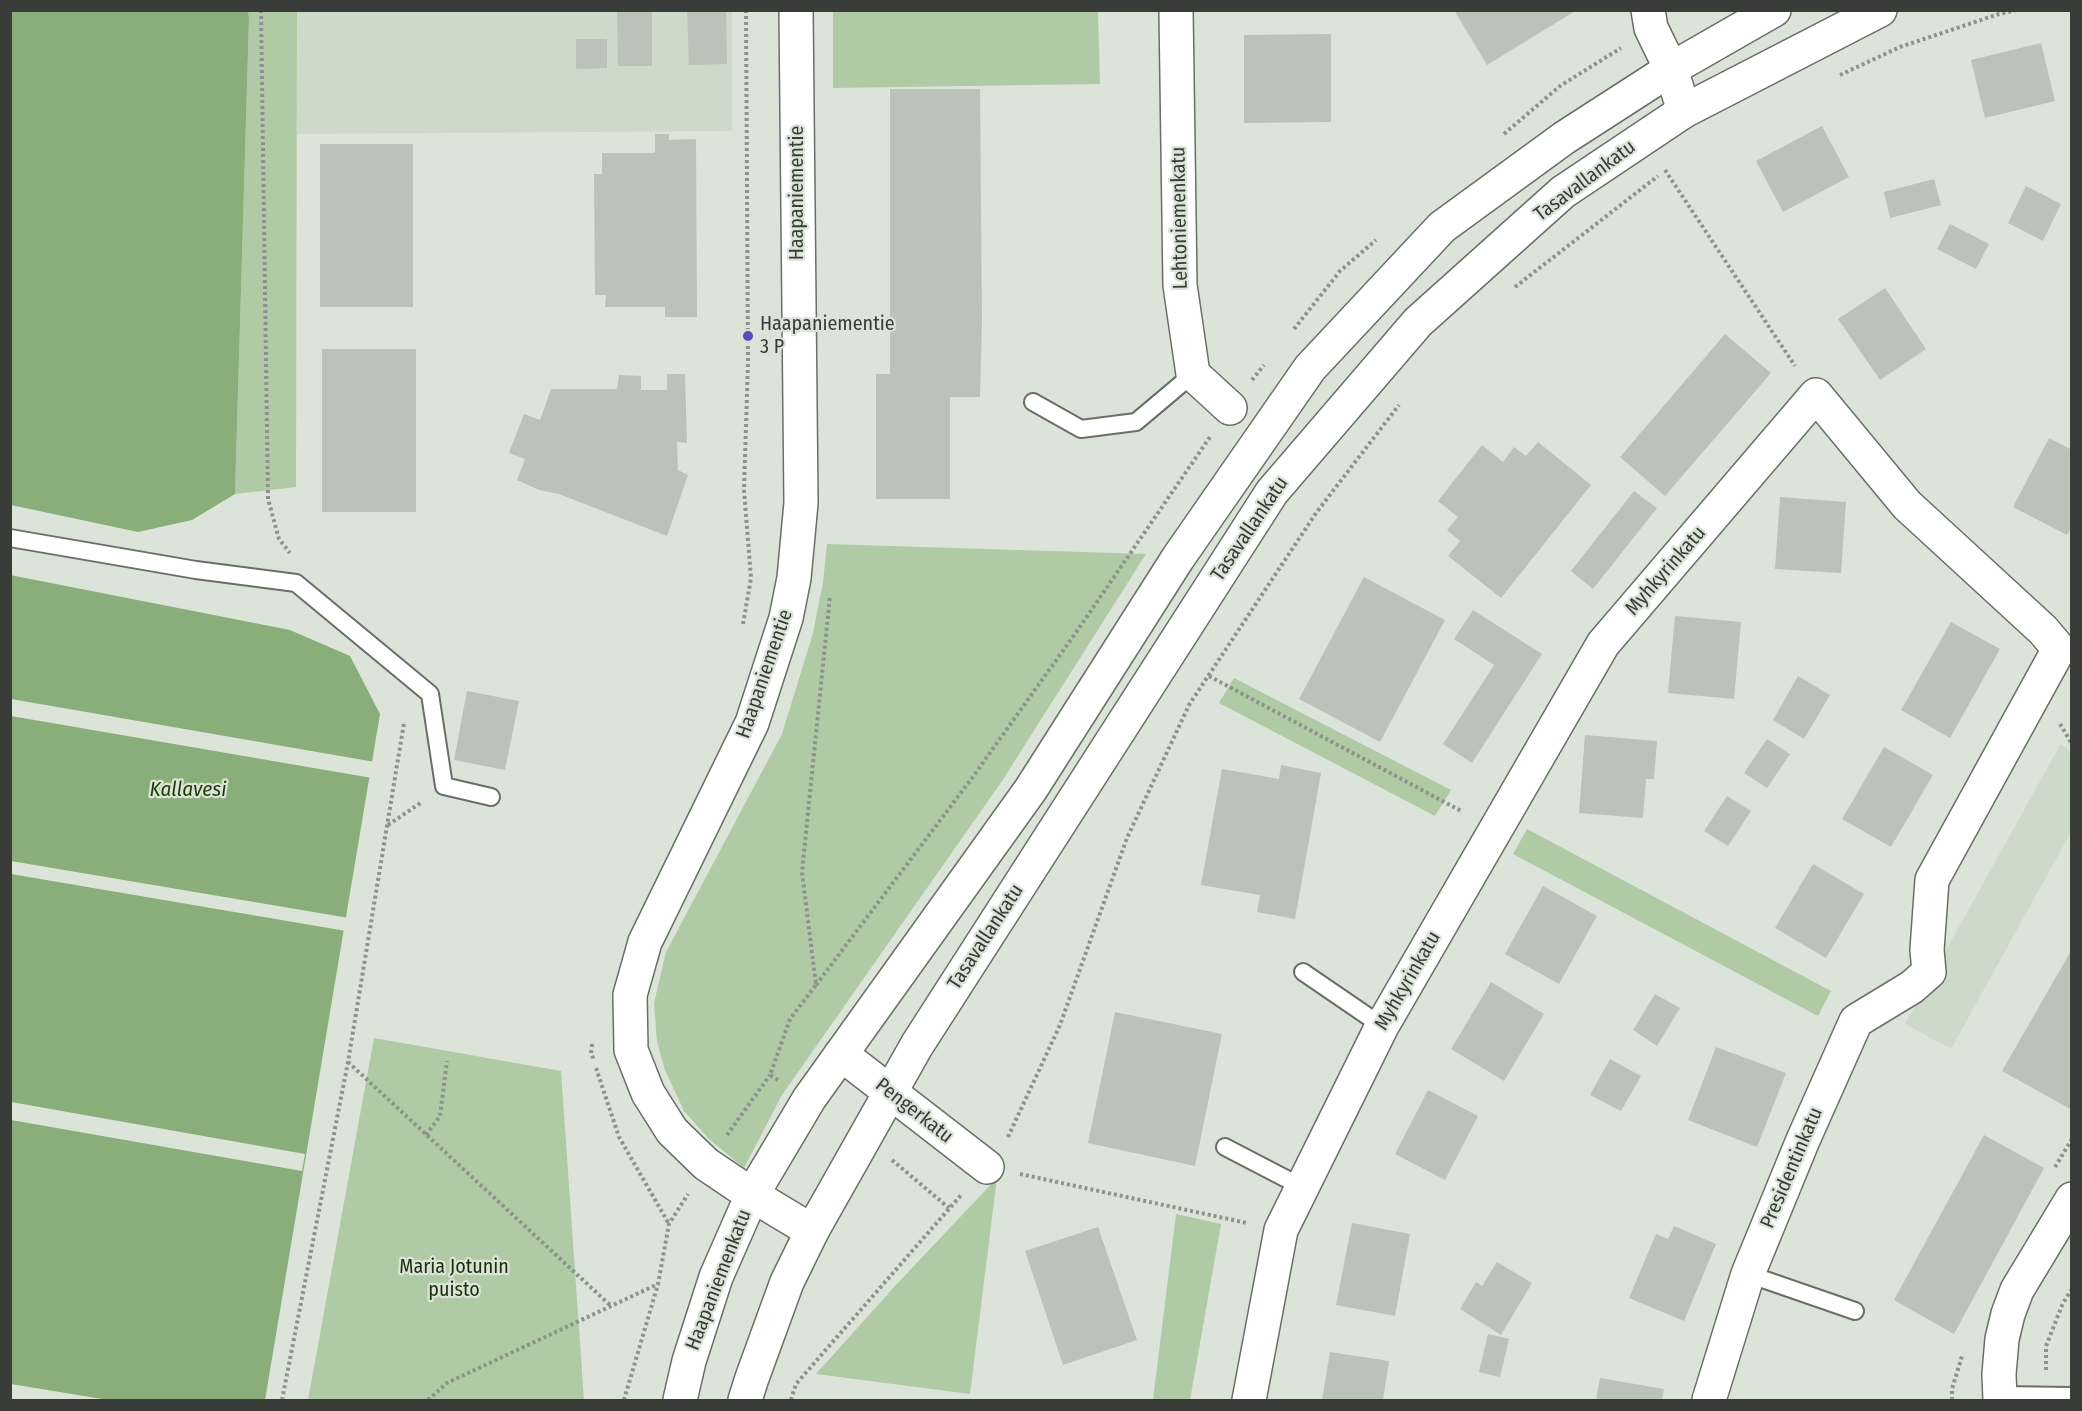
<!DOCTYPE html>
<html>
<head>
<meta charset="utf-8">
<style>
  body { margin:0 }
  #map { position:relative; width:2082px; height:1411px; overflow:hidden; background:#dce4d9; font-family:"Fira Sans Condensed",sans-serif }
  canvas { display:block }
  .frame { position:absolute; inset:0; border:12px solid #393c38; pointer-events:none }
</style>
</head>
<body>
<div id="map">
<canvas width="2082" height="1411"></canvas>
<div class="frame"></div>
</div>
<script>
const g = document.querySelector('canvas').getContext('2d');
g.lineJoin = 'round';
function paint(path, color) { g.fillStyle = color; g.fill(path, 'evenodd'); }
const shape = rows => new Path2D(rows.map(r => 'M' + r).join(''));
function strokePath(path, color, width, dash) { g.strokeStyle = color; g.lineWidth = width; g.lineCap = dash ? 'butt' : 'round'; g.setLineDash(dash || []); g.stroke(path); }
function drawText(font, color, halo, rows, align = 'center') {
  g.font = font + ' "Fira Sans Condensed",sans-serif'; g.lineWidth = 4.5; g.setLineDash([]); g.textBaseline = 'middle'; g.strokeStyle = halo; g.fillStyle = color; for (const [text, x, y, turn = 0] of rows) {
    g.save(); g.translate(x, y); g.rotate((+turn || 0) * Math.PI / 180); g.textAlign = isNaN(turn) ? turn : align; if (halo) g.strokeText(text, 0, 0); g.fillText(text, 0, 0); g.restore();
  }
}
const built = shape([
  [297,11,732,11,732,131,297,134],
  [2060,745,2066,747,2071,754,2071,832,1951,1049,1905,1024]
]);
const green = shape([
  [248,11,297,11,296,487,235,494,249,18],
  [833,11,1098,11,1100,84,833,88],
  [827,544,1146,554,1002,781,782,1095,744,1168,709,1139,684,1111,665,1070,657,1042,654,1003,666,952,782,734,813,633,823,582],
  [1234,678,1451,790,1435,816,1219,703],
  [1527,829,1831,991,1818,1016,1513,854],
  [374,1038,561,1071,584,1400,308,1400],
  [997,1178,970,1394,816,1374,895,1286],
  [1176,1214,1221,1224,1190,1400,1153,1400]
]);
const water = shape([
  [11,10,248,11,249,18,235,494,192,520,138,532,11,505],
  [10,575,290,630,350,656,380,714,265,1400,11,1400]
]);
const pier = shape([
  [11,699,375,762,372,778,11,716],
  [11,861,349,918,346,931,11,874],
  [11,1102,305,1154,302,1171,11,1120],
  [11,1384,108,1400,11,1400]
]);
const building = shape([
  [617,10,652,10,652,66,618,66],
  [687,10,726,10,727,64,689,65],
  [1454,10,1577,10,1487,65],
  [1331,34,1331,122,1244,123,1244,35],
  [576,39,607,39,607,68,576,69],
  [2041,43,2055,101,1985,118,1971,60],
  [890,89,980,89,982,320,980,397,950,397,950,499,876,499,876,374,890,374],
  [1822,126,1849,177,1783,212,1756,161],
  [655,134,669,134,669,140,696,139,697,317,665,317,665,307,605,307,606,295,595,295,594,174,602,174,602,153,655,153],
  [320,144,413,144,413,307,320,307],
  [1934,179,1941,205,1890,218,1884,192],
  [2026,186,2061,204,2043,241,2008,223],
  [1950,224,1989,244,1976,269,1937,249],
  [1885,288,1926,349,1880,380,1838,319],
  [1725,334,1771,373,1665,496,1620,457],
  [322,349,416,349,416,512,322,512],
  [667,374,685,374,687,443,677,442,678,470,688,475,667,536,559,494,539,490,517,480,525,459,509,453,524,414,540,420,551,389,617,389,619,375,641,376,641,390,667,390],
  [2049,438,2072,450,2072,526,2067,535,2013,507],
  [1538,442,1591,485,1501,598,1448,556,1460,541,1447,530,1458,517,1438,501,1482,445,1503,462,1514,447,1526,456],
  [1634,491,1657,508,1593,589,1571,571],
  [1780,497,1846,502,1841,573,1775,569],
  [1364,577,1445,620,1380,742,1299,699],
  [1473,610,1542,654,1472,763,1443,744,1494,665,1454,639],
  [1675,616,1741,622,1734,699,1668,693],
  [1951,622,2000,649,1950,738,1901,710],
  [1798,676,1830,695,1804,739,1773,720],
  [467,691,519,701,505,770,454,760],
  [1585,735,1657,741,1654,779,1646,779,1643,818,1579,813],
  [1767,739,1790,754,1767,788,1744,773],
  [1884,747,1933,775,1891,847,1842,819],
  [1281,765,1321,773,1295,919,1257,912,1260,895,1201,885,1222,769,1279,779],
  [1727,796,1751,811,1728,846,1704,831],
  [1813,864,1864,894,1826,958,1775,928],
  [1543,886,1597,916,1559,984,1505,954],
  [2072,949,2072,1110,2002,1071],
  [1491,982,1544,1014,1504,1081,1451,1049],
  [1655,994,1680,1008,1657,1046,1633,1030],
  [1115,1012,1222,1034,1195,1166,1088,1143],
  [1716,1047,1786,1073,1757,1147,1688,1120],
  [1610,1059,1641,1076,1621,1111,1590,1095],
  [1428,1090,1478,1116,1445,1180,1395,1154],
  [1984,1135,2044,1168,1954,1334,1894,1300],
  [1352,1223,1410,1234,1395,1316,1336,1305],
  [1674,1226,1716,1244,1684,1321,1629,1298,1656,1234,1668,1239],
  [1098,1227,1137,1340,1063,1365,1025,1251],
  [1497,1262,1532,1283,1501,1335,1460,1309,1476,1282,1482,1286],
  [1488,1334,1509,1339,1500,1377,1479,1372],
  [1330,1352,1389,1361,1383,1400,1322,1400],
  [1600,1378,1664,1389,1662,1400,1596,1400]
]);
const path = shape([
  [261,10,268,499,279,539,290,553],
  [1840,75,1900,47,1999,14,2017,10],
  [1504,134,1560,86,1621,48],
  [1665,170,1795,366],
  [1515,287,1658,176],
  [1294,329,1340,271,1376,240],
  [1252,380,1264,365],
  [743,624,751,578,744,490,748,362,746,10],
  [1209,676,1463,812],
  [2060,724,2072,744],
  [388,825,422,802],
  [816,985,972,778,1077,631,1210,437],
  [592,1044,591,1053,594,1060],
  [348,1062,611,1306],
  [596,1068,619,1137,669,1224],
  [778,1080,770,1075,790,1019,816,985,802,872,830,596],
  [426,1135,440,1116,447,1061],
  [727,1135,770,1075],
  [1008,1137,1060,1025,1127,838,1189,705,1316,513,1399,405],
  [892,1160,949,1208],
  [2055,1167,2072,1139],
  [1020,1174,1247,1223],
  [2046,1370,2046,1346,2063,1303,2072,1289],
  [282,1400,348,1062,404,723],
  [428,1400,447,1383,658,1284],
  [624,1400,658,1284,669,1224,688,1194],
  [791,1400,796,1384,962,1194],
  [1952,1400,1952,1389,1962,1356]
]);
const service = shape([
  [1033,402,1081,429,1136,422,1193,374],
  [10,538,196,570,296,583,430,694,444,786,491,797],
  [1303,972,1382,1026],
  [1225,1147,1302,1187],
  [1748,1274,1855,1311],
  [2000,1395,2072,1396]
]);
const minor = shape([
  [796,10,801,503,794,578,786,618,752,723,645,942,630,995,631,1050,648,1093,672,1131,706,1164,752,1195,812,1231],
  [1176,10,1180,285,1193,374,1230,408],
  [1648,10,1651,28,1671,69,1684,111],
  [841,1054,987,1167],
  [1249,1400,1281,1230,1382,1026,1603,644,1816,395,1907,505,2043,630,2059,649,1932,880,1927,950,1929,972,1912,987,1856,1021,1803,1140,1748,1274,1709,1400],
  [2000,1400,1999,1374,2002,1339,2008,1314,2017,1290,2072,1199]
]);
const primary = shape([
  [680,1400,689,1361,716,1277,752,1195,809,1099,1031,789,1178,558,1310,368,1442,227,1564,138,1671,69,1774,10],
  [745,1400,752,1378,787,1282,812,1231,917,1045,1272,492,1418,322,1563,192,1684,111,1880,10]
]);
const markers = [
  [748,336,6,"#5e48c0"]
];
const streetNames = [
  ["Tasavallankatu",1585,181,-37],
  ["Haapaniementie",797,193,-90],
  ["Lehtoniemenkatu",1180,218,-91],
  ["Tasavallankatu",1250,529,-56],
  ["Myhkyrinkatu",1666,571,-49],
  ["Haapaniementie",765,674,-71],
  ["Tasavallankatu",986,937,-57],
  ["Myhkyrinkatu",1408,981,-60],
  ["Pengerkatu",914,1111,38],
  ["Presidentinkatu",1792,1168,-67],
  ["Haapaniemenkatu",719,1280,-69]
];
const poiNames = [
  ["Haapaniementie",760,324],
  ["3 P",760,347]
];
const parkNames = [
  ["Maria Jotunin",454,1267],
  ["puisto",454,1290]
];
const waterNames = [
  ["Kallavesi",188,790]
];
paint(built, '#cedac9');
paint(green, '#b0caa5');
paint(water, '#89ae79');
paint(pier, '#dce4d9');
paint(building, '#bbc2b8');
strokePath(service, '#696f66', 20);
strokePath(minor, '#696f66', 36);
strokePath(primary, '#696f66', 36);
strokePath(path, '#8d938b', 4, [3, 3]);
strokePath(service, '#fff', 16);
strokePath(minor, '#fff', 33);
strokePath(primary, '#fff', 33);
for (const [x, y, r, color] of markers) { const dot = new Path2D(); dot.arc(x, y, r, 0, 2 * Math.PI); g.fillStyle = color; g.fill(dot); strokePath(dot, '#dce4d9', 2); }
drawText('20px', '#393c38', '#dce4d9', streetNames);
drawText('20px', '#393c38', '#dce4d9', poiNames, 'left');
drawText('20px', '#19310c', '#dce4d9', parkNames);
drawText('italic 21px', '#1b3e05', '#dce4d9', waterNames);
</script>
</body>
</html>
